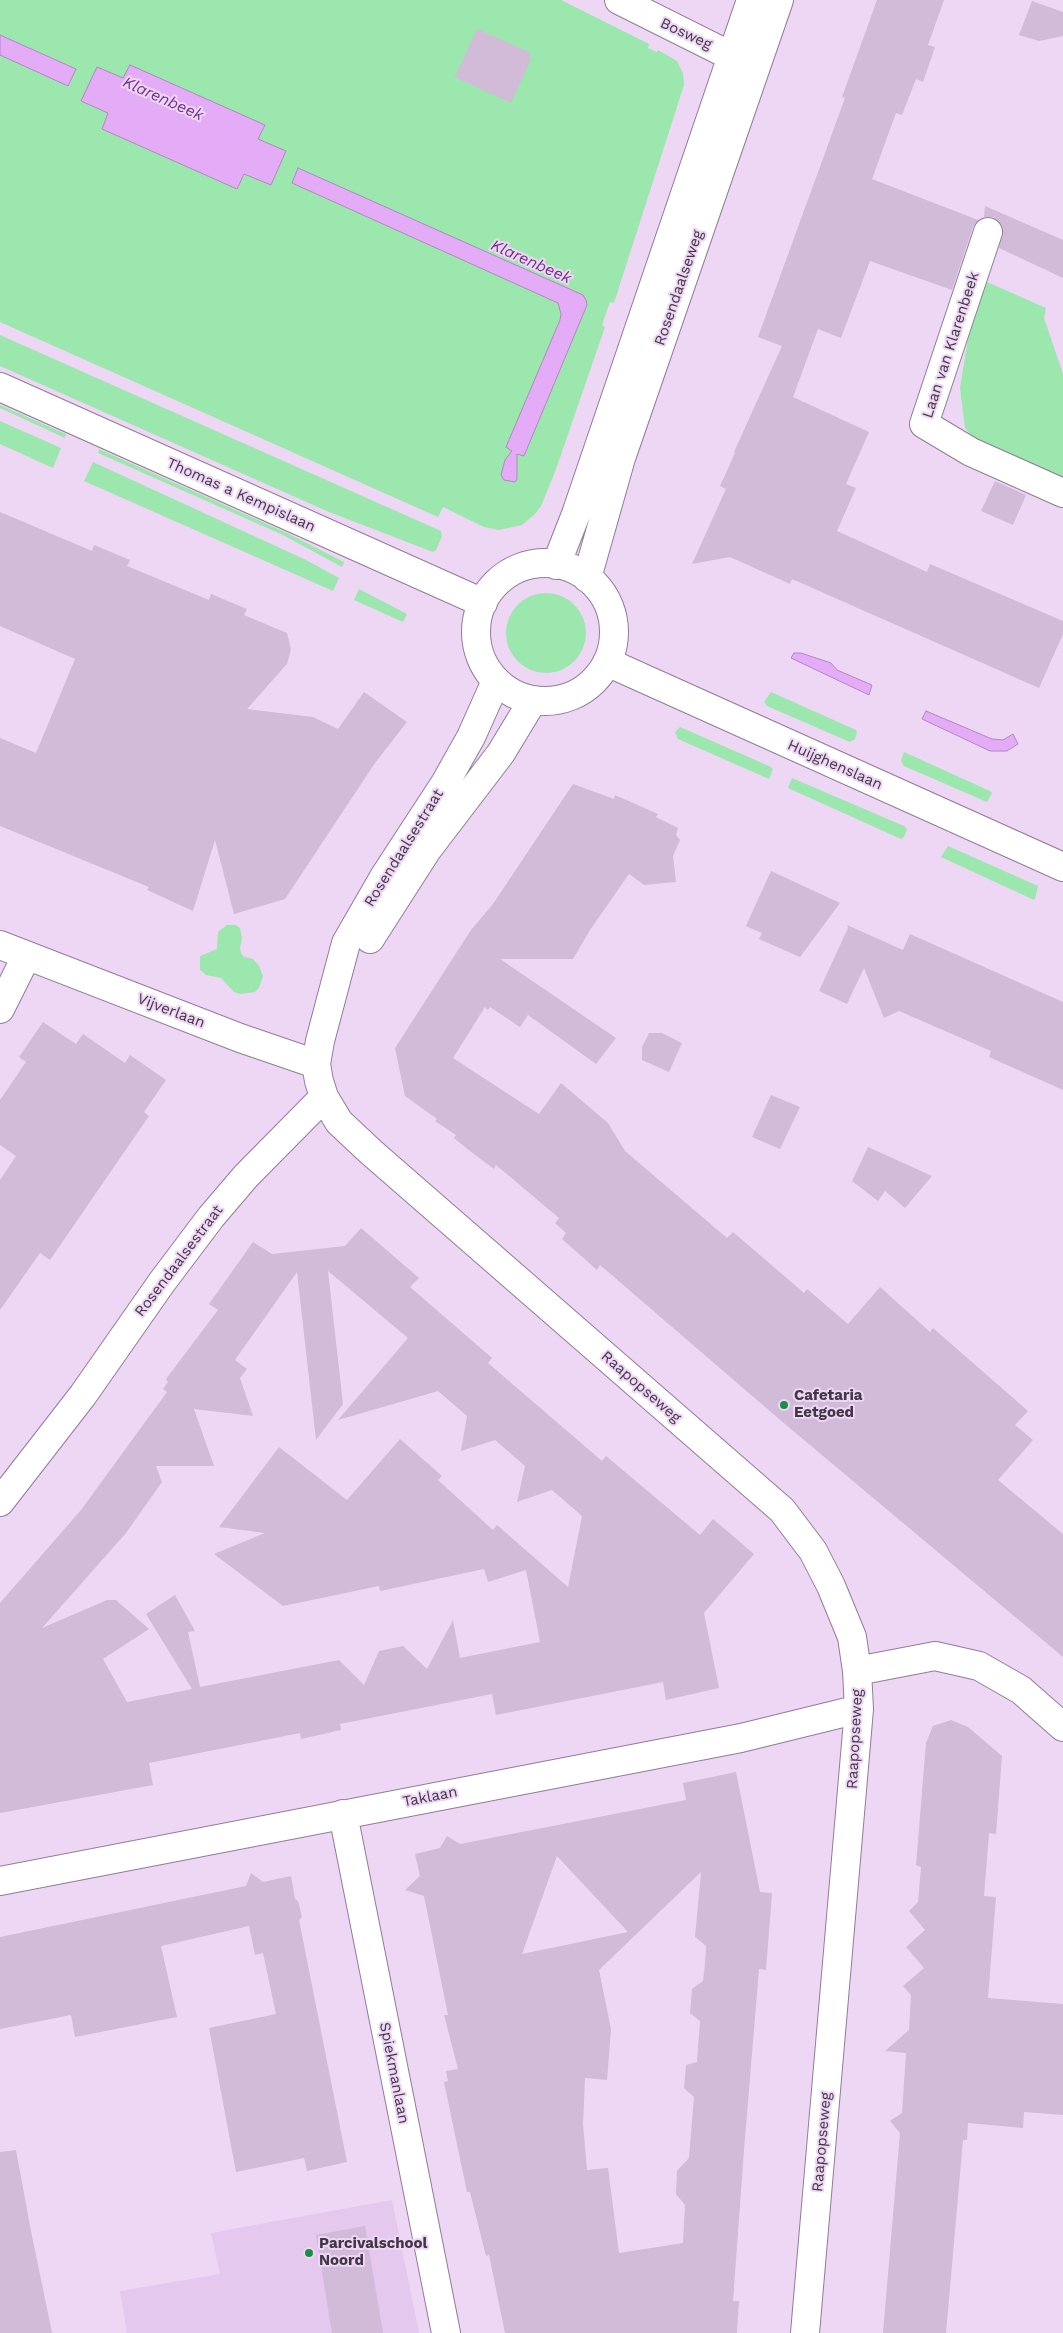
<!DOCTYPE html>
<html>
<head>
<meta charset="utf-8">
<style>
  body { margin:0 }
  canvas { display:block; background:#eed6f5 }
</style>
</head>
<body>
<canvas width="1063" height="2333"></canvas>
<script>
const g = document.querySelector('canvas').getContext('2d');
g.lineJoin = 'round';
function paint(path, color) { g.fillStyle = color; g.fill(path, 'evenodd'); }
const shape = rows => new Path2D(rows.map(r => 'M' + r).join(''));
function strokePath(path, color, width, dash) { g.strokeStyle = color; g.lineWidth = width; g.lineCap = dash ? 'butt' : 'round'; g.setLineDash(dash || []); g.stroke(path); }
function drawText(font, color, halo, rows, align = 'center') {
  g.font = font + ' "Work Sans",sans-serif'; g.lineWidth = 4; g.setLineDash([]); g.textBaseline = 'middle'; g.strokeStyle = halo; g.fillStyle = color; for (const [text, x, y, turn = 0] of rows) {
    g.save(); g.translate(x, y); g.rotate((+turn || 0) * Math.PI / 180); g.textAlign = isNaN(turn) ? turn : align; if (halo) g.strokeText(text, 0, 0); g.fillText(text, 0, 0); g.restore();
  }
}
const built = shape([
  [392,2200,419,2333,127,2333,120,2291,220,2274,211,2233]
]);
const green = shape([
  [0,0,561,0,649,44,648,48,657,52,658,50,677,61,683,73,684,85,614,303,610,302,602,325,605,327,555,472,541,506,535,514,522,525,499,530,484,527,443,507,438,517,0,322],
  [978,278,1046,308,1044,318,1063,374,1063,481,977,443,965,428,960,388],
  [0,335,441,531,442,536,436,550,433,552,329,512,0,366],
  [0,405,66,434,65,438,0,408],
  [0,421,61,448,53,468,0,444],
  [99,449,285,532,344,562,342,567,283,535,98,453],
  [93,462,306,560,339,578,333,591,84,481],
  [359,589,407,614,403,622,354,600],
  '506 633a40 40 0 1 1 80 0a40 40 0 1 1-80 0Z',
  [771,692,856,730,857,732,855,739,850,742,767,706,764,702],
  [680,727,769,766,773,769,769,779,678,739,675,732],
  [904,752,990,791,992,793,987,802,904,766,901,761],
  [792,778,904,826,907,829,904,837,901,839,788,788],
  [948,846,1038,886,1035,899,1034,900,941,857],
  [227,925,236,925,240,928,242,939,240,948,241,953,244,957,253,959,259,966,263,976,259,988,255,992,240,994,234,992,221,978,206,975,200,970,200,956,217,949,218,932]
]);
const water = shape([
  [0,35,76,69,68,86,0,55,0,35],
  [130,65,265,125,258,139,286,151,271,185,244,174,237,189,102,129,108,113,81,101,97,67,123,78,130,65],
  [298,168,583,295,586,300,587,305,524,456,517,454,517,479,515,482,504,480,501,475,505,460,512,451,506,447,560,320,561,314,558,303,292,183,298,168],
  [794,653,801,653,831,663,837,670,872,685,869,695,791,658,794,653],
  [926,711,992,739,1003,740,1013,734,1018,744,1007,751,990,751,922,719,926,711]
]);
const building = shape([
  [877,0,944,0,928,45,935,47,923,82,916,79,902,115,896,113,872,179,978,220,973,227,952,290,870,261,841,338,818,329,793,397,869,432,846,484,856,488,837,531,927,572,930,564,1063,621,1063,634,1039,688,792,579,790,584,730,557,692,564,726,489,720,486,735,453,734,452,782,346,758,337,845,98,842,97],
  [1032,1,1063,12,1063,36,1039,41,1019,35],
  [477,29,531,53,529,58,531,59,511,103,455,77],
  [985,206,1063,240,1063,278,999,248,1003,228,999,221,993,217,984,217],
  [995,481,1026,495,1013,525,981,511],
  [0,512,92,551,94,545,130,560,127,566,209,600,211,594,247,609,244,615,287,633,291,649,287,664,247,709,313,717,338,729,364,692,407,722,375,763,285,899,234,914,215,840,193,911,147,890,149,887,0,826,0,738,36,753,75,659,0,626],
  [573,784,614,799,615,795,658,814,656,817,678,828,676,835,680,840,673,856,676,882,644,885,629,874,590,930,573,959,500,959,616,1038,596,1064,528,1015,520,1027,490,1007,488,1010,485,1007,453,1058,539,1114,561,1083,608,1123,625,1151,727,1238,733,1232,804,1293,807,1289,848,1324,880,1287,930,1332,933,1328,1028,1411,1015,1425,1033,1440,998,1480,1063,1534,1063,1657,779,1419,600,1265,597,1270,562,1239,566,1233,555,1223,559,1218,496,1165,494,1169,470,1151,454,1138,456,1135,435,1121,437,1119,405,1096,395,1048,471,930,493,904],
  [771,871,840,903,800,957,759,939,762,933,746,926],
  [847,925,903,950,910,934,1063,1002,1063,1090,989,1057,991,1051,899,1011,884,1018,864,968,847,1004,819,991,848,928],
  [43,1022,76,1044,83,1034,125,1063,130,1055,166,1080,144,1112,149,1116,50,1260,40,1253,0,1310,0,1180,16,1156,0,1145,0,1100,26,1062,19,1057],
  [649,1033,662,1033,682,1043,669,1072,642,1060,642,1047],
  [771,1095,800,1107,780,1149,752,1137],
  [868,1147,932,1176,905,1208,885,1191,878,1201,852,1181],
  [361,1228,419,1278,410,1287,492,1358,488,1363,602,1461,606,1456,700,1535,713,1519,754,1554,704,1613,719,1688,666,1700,663,1682,496,1715,492,1694,340,1724,341,1730,301,1739,300,1733,149,1763,153,1785,0,1813,0,1603,81,1510,167,1392,163,1389,168,1382,166,1379,218,1310,209,1304,253,1242,272,1254,345,1246],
  [328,1271,408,1338,338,1420,438,1391,467,1416,461,1451,495,1440,525,1466,517,1502,552,1490,582,1516,568,1587,497,1525,493,1530,438,1480,442,1476,400,1439,347,1500,279,1447,219,1527,265,1533,214,1554,283,1606,379,1586,380,1591,484,1569,488,1582,526,1570,540,1642,460,1658,453,1620,427,1669,403,1646,379,1651,364,1685,339,1660,200,1687,188,1632,195,1631,175,1595,146,1614,192,1689,127,1702,103,1659,149,1629,116,1600,107,1600,42,1628,126,1533,162,1482,156,1466,214,1466,194,1409,253,1416,240,1378,247,1369,235,1360,297,1272,316,1440,343,1404],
  [951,1720,968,1727,1002,1756,996,1834,989,1833,984,1896,996,1897,988,1998,1063,2004,1063,2115,1024,2112,1023,2128,968,2123,967,2140,963,2140,946,2333,883,2333,900,2133,890,2121,902,2113,906,2053,885,2051,909,2030,911,1995,903,1986,924,1968,906,1947,925,1930,909,1911,918,1902,921,1867,916,1865,926,1743,933,1726],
  [736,1772,760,1892,772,1893,766,1970,759,1969,744,2150,733,2301,739,2301,737,2333,505,2333,489,2255,486,2256,470,2192,467,2192,444,2082,448,2081,446,2071,458,2069,444,2015,448,2015,424,1896,405,1890,420,1876,415,1854,440,1848,447,1836,460,1844,686,1800,683,1783],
  [557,1856,628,1932,522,1954],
  [701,1872,695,1937,706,1946,705,1964,703,1981,692,1989,690,2013,700,2021,697,2062,686,2065,684,2088,694,2097,689,2158,677,2171,676,2194,685,2205,683,2243,619,2253,608,2168,587,2170,583,2124,585,2078,607,2080,611,2029,599,1970],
  [251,1873,263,1882,291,1876,295,1899,298,1901,302,1917,299,1920,347,2162,307,2171,304,2158,236,2172,209,2028,276,2014,263,1953,255,1955,249,1926,161,1946,177,2017,75,2037,71,2015,0,2029,0,1937,246,1886],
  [16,2150,30,2226,52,2333,0,2333,0,2152],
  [365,2226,383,2333,332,2333,316,2235]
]);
const minor = shape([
  [619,0,747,64],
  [988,232,924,424,971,452,1063,493],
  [0,387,483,603],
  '476 632a69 69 0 1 1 138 0a69 69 0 1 1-138 0Z',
  [556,565,576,514,751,0],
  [587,578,621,458,779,0],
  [607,662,1063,867],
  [496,681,471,737,444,785,384,877,346,943,320,1041,316,1064,319,1081,324,1097,339,1122,371,1152,782,1510,813,1551,831,1586,852,1637,857,1671,859,1709,805,2333],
  [370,939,427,850,501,753,533,700],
  [0,945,240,1038,316,1064],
  [0,1009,26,957],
  [0,1502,83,1395,162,1282,211,1217,246,1176,324,1097],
  [857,1671,935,1656,979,1666,1021,1690,1063,1727],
  [343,1814,446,2333],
  [0,1881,741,1738,859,1709]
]);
const markers = [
  [784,1405,5,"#1a8d46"],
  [309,2253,5,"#1a8d46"]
];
const streetNames = [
  ["Bosweg",686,34,25],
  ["Rosendaalseweg",679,288,-71],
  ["Laan van Klarenbeek",951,345,-72],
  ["Thomas a Kempislaan",241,495,24],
  ["Huijghenslaan",835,765,24],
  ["Rosendaalsestraat",404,848,-58],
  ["Vijverlaan",171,1011,21],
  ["Rosendaalsestraat",179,1261,-53],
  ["Raapopseweg",641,1387,41],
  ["Raapopseweg",855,1739,-87],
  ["Taklaan",430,1797,-11],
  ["Spiekmanlaan",394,2073,79],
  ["Raapopseweg",822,2142,-85]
];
const poiNames = [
  ["Cafetaria",794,1396],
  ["Eetgoed",794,1413],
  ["Parcivalschool",319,2244],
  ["Noord",319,2261]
];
const waterNames = [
  ["Klarenbeek",163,99,24],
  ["Klarenbeek",531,262,24]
];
paint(built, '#e4c8ed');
paint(green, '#9ce7ad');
paint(water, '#e4abf6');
strokePath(water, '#b388c1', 1);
paint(building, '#d2bad9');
strokePath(minor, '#927c98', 30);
strokePath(minor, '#fff', 28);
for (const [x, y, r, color] of markers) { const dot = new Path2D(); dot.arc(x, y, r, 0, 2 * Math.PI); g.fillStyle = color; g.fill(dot); strokePath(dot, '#eed6f5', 2); }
drawText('15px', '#423845', '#eed6f5', streetNames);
drawText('bold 15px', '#423845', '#eed6f5', poiNames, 'left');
drawText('italic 16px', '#733086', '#eed6f5', waterNames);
</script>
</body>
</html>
